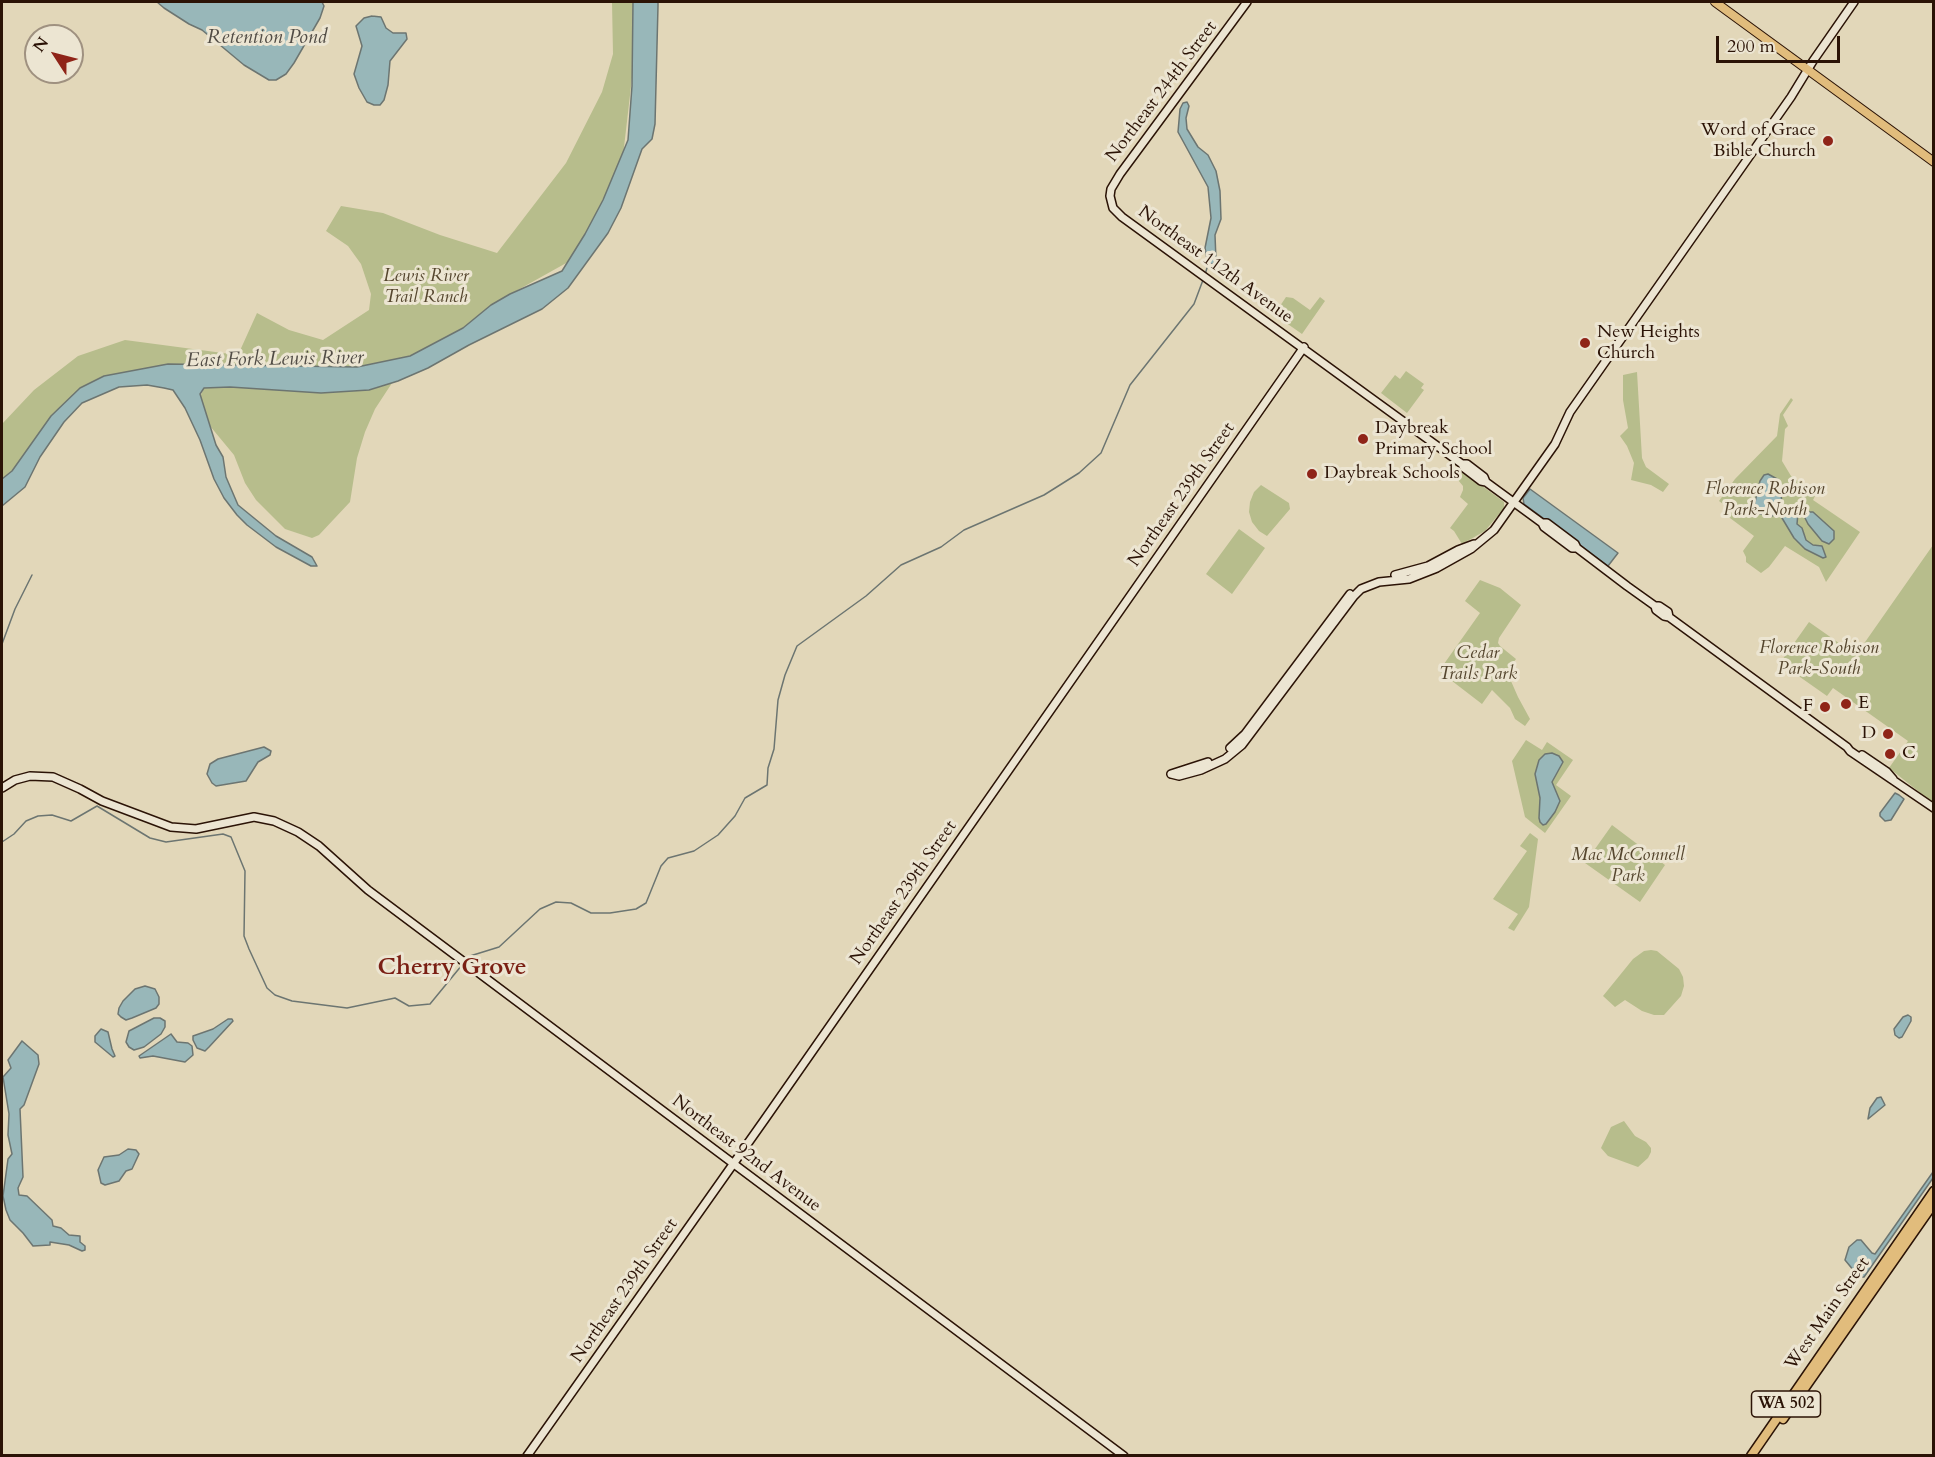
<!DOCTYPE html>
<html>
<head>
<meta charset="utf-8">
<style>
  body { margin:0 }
  #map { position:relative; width:1935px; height:1457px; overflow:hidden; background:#e2d7b9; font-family:Cardo,serif }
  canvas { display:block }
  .frame { position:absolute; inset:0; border:3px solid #2b1306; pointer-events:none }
  .north { position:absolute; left:24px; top:24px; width:60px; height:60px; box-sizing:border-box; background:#ece5d2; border:2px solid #9f9180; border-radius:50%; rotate:306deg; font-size:16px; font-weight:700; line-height:24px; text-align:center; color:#2b1306 }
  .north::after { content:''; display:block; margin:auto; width:21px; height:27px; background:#8f2418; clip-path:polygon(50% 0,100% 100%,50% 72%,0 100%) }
  .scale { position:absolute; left:1716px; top:36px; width:124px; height:27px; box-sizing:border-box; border:3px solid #2b1306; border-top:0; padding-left:8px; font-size:18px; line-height:21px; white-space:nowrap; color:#2b1306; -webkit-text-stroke:4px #ece5d2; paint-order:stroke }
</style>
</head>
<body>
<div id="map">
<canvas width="1935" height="1457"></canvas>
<div class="frame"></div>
<div class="north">N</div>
<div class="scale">200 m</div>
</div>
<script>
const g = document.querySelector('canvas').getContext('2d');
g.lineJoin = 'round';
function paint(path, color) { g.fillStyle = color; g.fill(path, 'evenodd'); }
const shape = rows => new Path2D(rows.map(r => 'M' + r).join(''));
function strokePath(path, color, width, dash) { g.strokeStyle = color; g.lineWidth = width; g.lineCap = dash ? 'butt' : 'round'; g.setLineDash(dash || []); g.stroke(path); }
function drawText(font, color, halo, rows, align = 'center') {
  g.font = font + ' Cardo,serif'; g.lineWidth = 6; g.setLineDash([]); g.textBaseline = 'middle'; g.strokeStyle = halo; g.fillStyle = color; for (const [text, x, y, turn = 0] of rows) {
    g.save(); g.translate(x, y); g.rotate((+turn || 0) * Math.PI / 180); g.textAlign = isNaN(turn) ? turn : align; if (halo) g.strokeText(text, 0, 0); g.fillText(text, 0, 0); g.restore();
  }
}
const green = shape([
  [612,2,633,2,633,69,623,156,599,214,568,262,491,305,463,328,410,356,357,367,168,364,85,395,2,486,2,424,34,390,78,356,125,340,238,355,257,313,289,330,323,340,369,310,371,294,361,264,348,246,326,231,341,206,383,213,440,235,497,253,566,163,602,92,613,54],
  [1286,297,1293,298,1310,310,1320,297,1325,301,1302,334,1272,313,1276,308,1278,309],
  [1406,371,1424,384,1421,388,1424,390,1407,413,1381,393,1395,375,1400,379],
  [1637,372,1642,458,1646,467,1669,484,1663,492,1651,485,1631,480,1634,463,1627,446,1620,436,1628,428,1623,400,1623,375],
  [392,383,375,409,365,432,357,458,350,502,319,535,312,538,285,529,256,500,245,483,234,455,210,426,200,397,204,388,230,387,321,393,369,390],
  [1791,398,1793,400,1783,415,1788,426,1785,429,1782,461,1791,476,1816,494,1813,500,1860,532,1826,582,1819,567,1785,546,1769,567,1761,573,1746,562,1746,557,1743,551,1754,536,1726,515,1730,509,1719,501,1735,479,1777,436,1780,414],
  [1462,471,1504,502,1504,508,1485,531,1462,544,1454,531,1450,528,1468,504,1460,497,1463,490,1463,486,1458,480],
  [1261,485,1289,503,1290,509,1267,536,1259,531,1252,522,1249,512,1250,502,1254,492],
  [1239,529,1265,548,1232,594,1206,574],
  [1933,545,1934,803,1933,803,1889,768,1908,741,1833,688,1827,696,1780,663,1809,622,1856,655],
  [1480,580,1500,588,1521,605,1499,638,1498,643,1500,646,1516,659,1507,672,1518,697,1530,719,1525,726,1515,719,1510,708,1492,690,1482,704,1439,671,1480,613,1465,601],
  [1526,740,1542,750,1547,742,1573,760,1556,785,1571,796,1545,833,1525,817,1512,761],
  [1612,825,1665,865,1640,902,1585,863],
  [1530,833,1538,839,1529,907,1514,931,1508,928,1518,914,1493,899,1527,851,1520,846],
  [1651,950,1657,951,1679,969,1683,977,1684,986,1681,996,1664,1015,1654,1015,1642,1011,1625,1000,1615,1007,1603,996,1633,959,1644,951],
  [1624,1121,1635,1136,1646,1142,1651,1148,1651,1152,1648,1158,1638,1167,1608,1156,1601,1148,1611,1127]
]);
const water = shape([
  [157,2,322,2,324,6,320,18,294,63,286,74,276,80,269,80,244,65,202,30,189,24,164,8,157,2],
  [633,2,658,2,658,6,655,124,652,139,642,149,621,208,608,233,568,288,542,309,469,345,428,368,398,381,369,390,321,393,230,387,204,388,200,394,216,445,223,457,226,477,238,505,276,536,312,557,317,566,311,566,276,547,247,525,237,515,224,498,214,479,200,440,185,408,173,390,164,388,147,385,119,387,82,403,64,422,40,457,25,487,2,506,2,479,12,471,51,416,80,388,104,376,168,364,357,367,410,356,463,328,491,305,510,294,562,271,585,234,603,200,628,140,632,86,633,2],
  [372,16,381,17,386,28,393,33,406,33,407,39,390,61,388,85,384,100,380,105,374,105,367,102,359,88,354,74,362,46,356,26,364,18,372,16],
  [1187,102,1189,106,1186,118,1187,129,1198,147,1208,155,1216,171,1220,191,1221,219,1215,235,1216,260,1213,264,1208,264,1205,248,1211,218,1208,187,1178,132,1180,109,1183,103,1187,102],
  [1768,474,1779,480,1782,502,1781,512,1772,516,1760,514,1755,510,1754,506,1760,481,1764,475,1768,474],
  [1530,489,1618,553,1608,566,1524,504,1523,498,1530,489],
  [1791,509,1798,513,1797,524,1802,528,1806,540,1813,545,1822,546,1826,557,1823,558,1805,549,1794,538,1782,518,1785,512,1791,509],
  [1809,512,1813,512,1834,531,1834,539,1829,544,1822,541,1808,524,1804,516,1809,512],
  [264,747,271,751,270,755,258,762,246,781,216,786,212,783,207,774,210,764,218,759,264,747],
  [1552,753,1559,756,1563,762,1552,782,1560,801,1555,812,1546,824,1543,825,1540,822,1539,818,1540,798,1535,774,1539,760,1545,754,1552,753],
  [1895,793,1899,795,1904,799,1891,820,1885,821,1880,816,1880,813,1895,793],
  [145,986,155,989,159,997,159,1004,156,1008,132,1018,126,1020,121,1017,118,1014,119,1008,123,1001,135,989,145,986],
  [1908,1015,1911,1017,1911,1021,1902,1037,1899,1038,1895,1035,1894,1029,1903,1017,1908,1015],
  [154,1018,160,1018,165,1021,165,1027,161,1034,144,1047,134,1050,129,1047,126,1042,129,1031,154,1018],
  [228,1019,232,1019,233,1021,209,1047,205,1051,197,1048,193,1040,193,1036,213,1029,228,1019],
  [101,1029,108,1032,112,1049,115,1056,113,1057,95,1042,95,1036,101,1029],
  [171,1034,177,1042,188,1043,192,1046,193,1055,185,1062,153,1056,140,1058,139,1056,171,1034],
  [22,1041,38,1055,39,1064,24,1105,20,1109,23,1177,18,1188,19,1195,27,1196,52,1220,53,1226,61,1228,69,1235,80,1236,80,1242,85,1246,85,1250,82,1251,69,1245,50,1242,50,1245,33,1246,23,1233,10,1220,6,1210,3,1196,8,1159,12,1154,8,1135,9,1114,3,1077,11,1068,8,1060,22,1041],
  [1881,1097,1885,1105,1868,1119,1870,1108,1877,1098,1881,1097],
  [128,1149,136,1150,139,1154,132,1169,126,1171,119,1181,105,1185,101,1183,98,1170,104,1157,119,1155,128,1149],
  [1933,1172,1933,1178,1864,1277,1859,1277,1845,1260,1849,1247,1857,1240,1861,1240,1872,1253,1875,1254,1933,1172]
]);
const stream = shape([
  [1205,275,1208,264],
  [2,644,15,609,32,575],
  [2,842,14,834,26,821,38,816,52,815,71,821,97,806,150,838,166,842,223,834,231,837,245,871,244,936,249,949,267,988,275,995,292,1001,347,1008,395,998,409,1006,430,1004,462,965],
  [465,961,470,956,499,947,540,909,556,902,571,903,591,913,610,913,636,909,646,903,661,866,668,858,694,851,718,835,735,816,745,798,767,785,768,768,774,749,778,700,785,675,797,646,866,596,901,565,941,547,964,530,1044,495,1079,473,1101,453,1130,385,1194,304,1203,280]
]);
const secondary = shape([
  [1247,2,1120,174,1111,189,1110,196,1113,208,1122,217,1462,464,1467,464,1484,477,1486,482],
  [1462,464,1464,468,1481,481,1486,482,1542,523,1547,523,1575,544,1577,548,1627,586,1655,606,1659,606,1668,612,1669,617,1847,747,1850,751,1934,808],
  [1542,523,1544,527,1572,548,1577,548],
  [1395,575,1428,566,1458,550,1474,544],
  [1655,606,1656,610,1664,616,1669,617],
  [1230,748,1245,734,1350,594],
  [1862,755,1887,772,1893,779],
  [1171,774,1179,776,1201,770,1225,759,1242,745,1354,596,1361,589,1379,582,1409,579,1437,568,1471,549,1494,530,1555,444,1570,412,1791,97,1813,61,1854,2],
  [1171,774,1208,762],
  [2,788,15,780,30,776,53,777,80,789,102,801,171,827,196,829,254,817,274,821,298,832,319,846,368,890,1124,1456],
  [527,1456,765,1119,1304,347]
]);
const primary = shape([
  [1715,2,1934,162]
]);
const highway = shape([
  [1783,1419,1934,1203],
  [1751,1456,1934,1191]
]);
const markers = [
  [1828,141,6,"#8f2418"],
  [1585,343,6,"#8f2418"],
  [1363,439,6,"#8f2418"],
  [1312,474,6,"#8f2418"],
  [1846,704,6,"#8f2418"],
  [1825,707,6,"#8f2418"],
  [1888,734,6,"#8f2418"],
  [1890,754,6,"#8f2418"]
];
const shields = [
  [1786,1404,69]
];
const shieldNames = [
  ["WA 502",1786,1404]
];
const streetNames = [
  ["Northeast 244th Street",1162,92,-53],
  ["Northeast 112th Avenue",1215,265,36],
  ["Northeast 239th Street",1182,495,-55],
  ["Northeast 239th Street",904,893,-55],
  ["Northeast 92nd Avenue",746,1154,37],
  ["Northeast 239th Street",625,1291,-55],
  ["West Main Street",1828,1314,-55]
];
const poiNames = [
  ["Word of Grace",1816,131,"right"],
  ["Bible Church",1816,152,"right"],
  ["New Heights",1597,333],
  ["Church",1597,354],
  ["Daybreak",1375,429],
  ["Primary School",1375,450],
  ["Daybreak Schools",1324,474],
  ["E",1858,704],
  ["F",1813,707,"right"],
  ["D",1876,734,"right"],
  ["C",1902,754]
];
const parkNames = [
  ["Lewis River",426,277],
  ["Trail Ranch",426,298],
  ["Florence Robison",1765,490],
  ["Park-North",1765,511],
  ["Florence Robison",1819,649],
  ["Park-South",1819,670],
  ["Cedar",1478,654],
  ["Trails Park",1478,675],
  ["Mac McConnell",1628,856],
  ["Park",1628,877]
];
const waterNames = [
  ["Retention Pond",267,38],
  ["East Fork Lewis River",275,360,-1]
];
const districtNames = [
  ["Cherry Grove",452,968]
];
paint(green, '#b7bd8c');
paint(water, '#98b7b9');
strokePath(water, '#6c7571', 1.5);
strokePath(stream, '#6c7571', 1.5);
strokePath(secondary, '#2b1306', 10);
strokePath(primary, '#2b1306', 10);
strokePath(highway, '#2b1306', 11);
strokePath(secondary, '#ece5d2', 7);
strokePath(primary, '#e1bc7c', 8);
strokePath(highway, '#e1bc7c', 8);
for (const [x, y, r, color] of markers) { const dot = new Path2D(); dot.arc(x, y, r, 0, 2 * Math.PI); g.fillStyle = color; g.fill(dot); strokePath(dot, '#ece5d2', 2); }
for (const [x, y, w] of shields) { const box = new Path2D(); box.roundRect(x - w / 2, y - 13, w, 26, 4.5); g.fillStyle = '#ece5d2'; g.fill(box); strokePath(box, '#2b1306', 1.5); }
drawText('bold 16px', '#2b1306', null, shieldNames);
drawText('18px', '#2b1306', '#ece5d2', streetNames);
drawText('18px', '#2b1306', '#ece5d2', poiNames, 'left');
drawText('italic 18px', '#55462e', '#ece5d2', parkNames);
drawText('italic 20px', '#514c45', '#ece5d2', waterNames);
drawText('bold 24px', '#7a1f14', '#ece5d2', districtNames);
</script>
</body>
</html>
